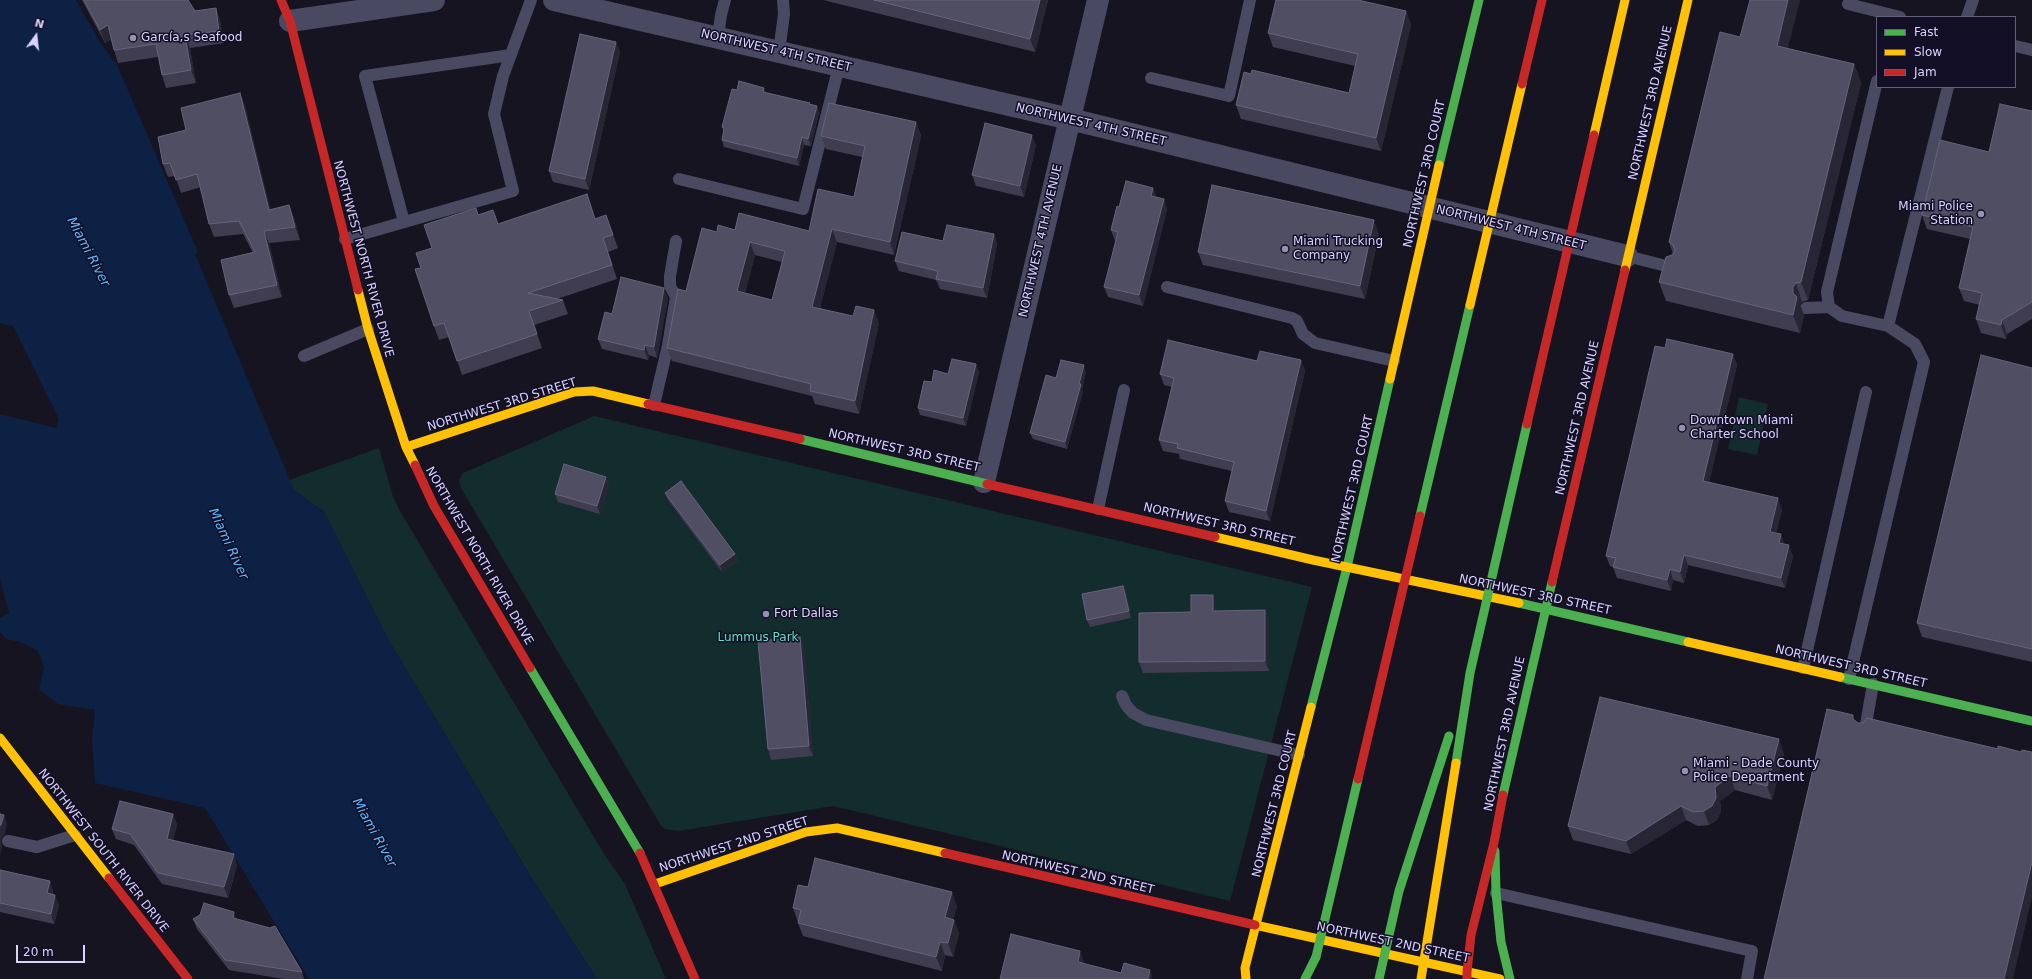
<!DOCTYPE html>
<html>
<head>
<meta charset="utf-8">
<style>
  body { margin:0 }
  #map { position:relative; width:2032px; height:979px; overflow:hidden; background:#161421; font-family:"DejaVu Sans",sans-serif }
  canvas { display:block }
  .legend { position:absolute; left:1876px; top:16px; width:140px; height:72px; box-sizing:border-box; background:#130f26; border:1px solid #625e7d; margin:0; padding:5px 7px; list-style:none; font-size:12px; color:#d9d4ff }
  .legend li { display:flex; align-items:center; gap:8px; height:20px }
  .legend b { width:20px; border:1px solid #625e7d }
  .north { position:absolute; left:16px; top:16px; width:40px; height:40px; -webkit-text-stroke:3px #130f26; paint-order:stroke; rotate:15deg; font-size:11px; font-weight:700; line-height:16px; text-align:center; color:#d9d4ff }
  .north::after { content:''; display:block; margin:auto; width:14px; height:18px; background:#d9d4ff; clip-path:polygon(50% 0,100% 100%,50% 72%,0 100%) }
  .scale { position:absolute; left:16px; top:945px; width:69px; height:18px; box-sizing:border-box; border:2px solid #d9d4ff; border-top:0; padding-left:5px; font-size:12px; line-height:14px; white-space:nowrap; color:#d9d4ff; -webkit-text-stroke:3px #130f26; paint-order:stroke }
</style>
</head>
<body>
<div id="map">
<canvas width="2032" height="979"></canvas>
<ul class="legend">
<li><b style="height:5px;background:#4caf50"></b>Fast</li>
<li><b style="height:5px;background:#ffc107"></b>Slow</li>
<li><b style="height:5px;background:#c62828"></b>Jam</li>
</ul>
<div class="north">N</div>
<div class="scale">20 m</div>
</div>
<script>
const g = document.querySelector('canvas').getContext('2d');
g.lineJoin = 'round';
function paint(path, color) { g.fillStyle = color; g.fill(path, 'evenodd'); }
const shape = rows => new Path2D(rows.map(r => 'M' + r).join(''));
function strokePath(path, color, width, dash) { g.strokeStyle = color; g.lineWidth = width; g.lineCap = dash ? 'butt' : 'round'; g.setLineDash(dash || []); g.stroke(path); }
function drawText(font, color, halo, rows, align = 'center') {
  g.font = font + ' "DejaVu Sans",sans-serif'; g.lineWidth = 3; g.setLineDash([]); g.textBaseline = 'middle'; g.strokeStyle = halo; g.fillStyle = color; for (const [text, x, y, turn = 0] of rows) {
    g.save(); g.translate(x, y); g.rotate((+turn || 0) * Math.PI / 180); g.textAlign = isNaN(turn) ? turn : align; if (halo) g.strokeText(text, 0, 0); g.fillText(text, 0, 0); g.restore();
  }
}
const green = shape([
  [1739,397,1768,404,1757,455,1728,449],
  [594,416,1312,587,1230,901,833,806,679,831,665,829,660,824,461,488,459,481,463,473],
  [379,448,393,497,400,511,604,854,625,884,666,979,597,979,531,877,389,641,324,512,294,490,289,480]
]);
const water = shape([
  [0,0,76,0,100,42,117,65,198,252,195,254,294,490,324,512,389,641,531,877,597,979,309,979,205,808,95,783,92,739,95,710,58,704,39,689,44,668,41,658,37,650,20,642,6,639,0,632,0,618,9,613,0,579,0,414,56,428,59,419,13,326,0,323]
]);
const lane = shape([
  [1848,4,1900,17],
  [1967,17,1973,0],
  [718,38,721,15,725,0],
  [2015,46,2032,50],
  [779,52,784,14,783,0],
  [1151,78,1229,96,1250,0],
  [1877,81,1827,292,1829,307,1842,316,1888,326,1948,87],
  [679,179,803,209,839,66],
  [404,222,365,76,511,55],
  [345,239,513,191,494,114,503,76,531,0],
  [1627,256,1674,268],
  [1167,287,1292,318,1297,321,1303,334,1315,343,1394,361],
  [1806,308,1829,307],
  [304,356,368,329],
  [654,405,668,345,676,297,670,286,670,276,676,241],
  [1098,509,1124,390],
  [1803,668,1866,392],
  [1849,679,1924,362,1915,344,1888,326],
  [1122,696,1126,705,1133,713,1146,720,1299,755],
  [1865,730,1873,684],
  [8,841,37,847,75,835],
  [1496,893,1752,951,1747,979]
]);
const street = shape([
  [554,0,1070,119,1627,256],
  [290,21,434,0],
  [984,482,1098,0]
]);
const fast = shape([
  [1439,165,1479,0],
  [800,439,987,484],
  [1519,603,1688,642],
  [530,668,640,853],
  [1840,677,2032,721],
  [1311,707,1347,567,1390,379],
  [1503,795,1552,582],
  [1495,851,1496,893,1501,942,1510,979],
  [1305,979,1316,957]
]);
const slow = shape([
  [1625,270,1688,0],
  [358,290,368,329,406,447,415,465],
  [1390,379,1439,165],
  [406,447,574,392,593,391,648,404],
  [1215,537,1313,560,1519,603],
  [1688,642,1840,677],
  [0,738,109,878],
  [655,884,806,832,837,828,945,853],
  [1255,925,1500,979],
  [1245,968,1311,707],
  [1245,968,1246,979]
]);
const jam = shape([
  [281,0,290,21,358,290],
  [648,404,800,439],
  [415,465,434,506,530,668],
  [987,484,1215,537],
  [1552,582,1625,270],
  [640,853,695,979],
  [945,853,1255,925],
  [109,878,188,979],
  [1467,972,1471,935,1494,843,1503,795],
  [1467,972,1467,979]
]);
const fastBridge = shape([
  [1420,516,1470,305],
  [1456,763,1470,673,1527,424],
  [1316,957,1358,779],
  [1379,979,1399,891,1449,736]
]);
const slowBridge = shape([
  [1594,135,1625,0],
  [1470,305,1522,84],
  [1421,979,1456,763]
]);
const jamBridge = shape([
  [1522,84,1542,0],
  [1527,424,1594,135],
  [1358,779,1420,516]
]);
const wall = shape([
  [82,0,188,0,195,11,216,8,220,21,224,43,190,48,196,83,166,88,162,75,158,57,118,63,114,50,111,39,105,43],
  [823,0,1048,0,1035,52],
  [1800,0,1787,48,1854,64,1861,83,1808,300,1802,302,1800,304,1804,315,1800,333,1666,301,1659,282,1673,254,1669,242,1740,37],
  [1406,11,1411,25,1381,151,1241,119,1236,105,1251,74,1349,93,1355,66,1273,47,1268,33],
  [616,42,620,52,589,190,553,182,549,171],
  [764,88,766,93,810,103,810,105,817,106,819,113,811,146,804,145,799,166,724,147,722,140,724,131,722,127,737,90],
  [240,93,245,106,270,210,289,205,294,218,300,240,269,243,282,297,234,308,229,295,253,253,243,234,214,237,209,224,201,187,181,193,175,176,168,177,163,164,186,130],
  [2032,111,2032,319,2007,334,2006,339,1981,333,1976,319,1980,305,1964,301,1959,288,1970,239,1927,229,1922,215,1989,152],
  [916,122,921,136,894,255,837,242,820,308,879,323,859,414,815,404,812,396,672,361,667,348,686,291,717,232,735,230,809,231,854,197,862,157,826,149,821,136],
  [755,255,782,262,772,300,745,293],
  [1036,145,1024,197,976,186,972,175],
  [1153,188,1156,197,1164,199,1167,209,1143,306,1108,297,1104,287,1116,241,1115,241,1111,230,1119,207],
  [479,215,498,224,595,219,611,229,618,248,608,252,617,279,557,299,563,300,568,314,534,325,542,348,462,375,449,337,439,340,434,326,421,268,432,248],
  [994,234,997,244,987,298,940,289,936,280,899,271,895,261,943,241],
  [1379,234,1365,299,1203,265,1198,252],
  [668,298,657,358,649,355,648,360,602,349,598,339],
  [1665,348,1733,354,1737,365,1709,482,1782,509,1776,533,1793,556,1785,588,1688,565,1684,583,1673,580,1671,591,1617,578,1613,567,1610,566,1606,556],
  [1301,360,1305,371,1270,521,1229,512,1225,501,1232,471,1180,459,1179,454,1163,451,1159,440,1172,387,1164,385,1160,374,1257,361],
  [976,364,979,372,966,426,920,415,918,408,932,382],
  [2032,368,2032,662,1922,637,1917,623],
  [1086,372,1082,389,1083,391,1067,449,1033,439,1030,433,1056,378],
  [609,484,600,514,558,502,555,494],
  [665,493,735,554,738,561,722,572,668,500],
  [1123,586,1126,593,1131,618,1090,627,1087,620],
  [1217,606,1217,611,1265,610,1269,621,1269,671,1143,673,1139,662,1191,612],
  [800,637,804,648,813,756,771,760,768,749],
  [1784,753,1772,800,1735,790,1720,801,1721,811,1717,820,1709,825,1698,826,1686,820,1631,854,1573,840,1568,826],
  [173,814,177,825,173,840,237,865,228,898,162,884,134,845,116,839,112,829],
  [0,870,50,881,53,891,53,894,59,905,54,924,0,912],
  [808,887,957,906,953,919,954,920,959,933,953,957,945,955,942,971,803,936,798,923,798,922,793,908],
  [236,918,302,972,304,979,284,979,229,970,197,929,193,919]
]);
const shadedWall = shape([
  [1040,0,1048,0,1035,52,1030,39],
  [1788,0,1800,0,1784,64,1777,46],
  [216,8,220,21,224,43,219,31],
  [1406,11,1411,25,1381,151,1376,138],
  [108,25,113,37,105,43,100,30],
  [185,35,190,48,196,83,191,70],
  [616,42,620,52,589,190,585,179],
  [1854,64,1861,83,1808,300,1801,282],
  [764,88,767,95,763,92],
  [240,93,245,106,274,223,269,210],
  [817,106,819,113,811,146,808,139],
  [916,122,921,136,894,255,890,242],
  [1032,135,1036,145,1024,197,1020,186],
  [802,137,804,145,799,166,797,158],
  [1153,188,1157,198,1151,196],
  [1164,199,1167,209,1143,306,1139,295],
  [289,205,294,218,300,240,295,227],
  [1374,220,1379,234,1365,299,1360,286],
  [832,229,837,242,817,320,812,307],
  [264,231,269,243,282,297,277,285],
  [994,234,997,244,987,298,983,288],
  [750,242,755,255,742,304,737,291],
  [1796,283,1802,302,1800,304,1804,315,1800,333,1793,315,1793,287],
  [664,288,668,298,657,358,654,347],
  [874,310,879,323,859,414,855,401],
  [2002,320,2007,334,2006,339,2001,325],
  [645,345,649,355,648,360,644,350],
  [1733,354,1737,365,1707,491,1703,481],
  [1301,360,1305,371,1270,521,1266,511],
  [976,364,979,372,966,426,963,418],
  [1084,365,1086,372,1082,389,1083,391,1067,449,1065,442],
  [606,477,609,484,600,514,597,506],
  [1778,498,1782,509,1774,543,1770,532],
  [1781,534,1785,545,1779,543],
  [1789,545,1793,556,1785,588,1781,578],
  [735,554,738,561,722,572,720,565],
  [1684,555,1688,565,1684,583,1680,572],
  [1670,569,1673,580,1671,591,1667,580],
  [1123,586,1126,593,1131,618,1129,611],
  [1213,595,1217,606,1217,621,1213,611],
  [1265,610,1269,621,1269,671,1265,661],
  [800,637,804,648,813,756,809,746],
  [1779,739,1784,753,1772,800,1767,786],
  [1730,776,1735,790,1720,801,1721,811,1717,820,1709,825,1704,811,1715,787],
  [1681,806,1686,820,1631,854,1626,841],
  [173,814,177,825,171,850,167,839],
  [4,815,7,824,5,834,1,839,2,846,0,858,0,826],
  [234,854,237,865,228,898,224,887],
  [2032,862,2032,897,2013,979,2004,979],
  [50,881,53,891,51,903,47,893],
  [952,892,957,906,950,931,945,917],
  [55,895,59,905,54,924,51,914],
  [234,912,238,923,233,918],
  [954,920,959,933,953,957,948,943],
  [940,942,945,955,942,971,936,957],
  [1080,951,1085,965,1078,962],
  [1150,970,1153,979,1148,979]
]);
const building = shape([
  [84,0,188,0,195,11,216,8,219,31,185,35,191,70,162,75,156,44,114,50,108,25,100,30,84,0],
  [874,0,1040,0,1030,39,874,0],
  [1276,0,1358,0,1406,11,1376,138,1236,105,1244,72,1251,74,1252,70,1349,93,1358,54,1268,33,1276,0],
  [1750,0,1788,0,1777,46,1854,64,1801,282,1796,283,1793,287,1793,293,1797,297,1793,315,1659,282,1666,257,1672,255,1675,251,1673,245,1669,242,1720,32,1740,37,1750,0],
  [580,34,616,42,585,179,549,171,580,34],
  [739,81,764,88,763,92,810,103,809,104,817,106,808,139,802,137,797,158,722,140,724,128,722,127,732,89,737,90,739,81],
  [240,93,269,210,289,205,295,227,264,231,277,285,229,295,221,260,255,252,239,221,209,224,197,174,176,180,170,163,163,164,158,137,186,130,181,108,240,93],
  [829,103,916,122,890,242,832,229,812,307,853,316,856,306,874,310,855,401,810,391,811,384,667,348,678,289,686,291,702,228,717,232,718,225,735,230,739,213,809,231,818,189,854,197,865,146,821,136,829,103],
  [750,242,785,251,772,300,737,291,750,242],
  [2000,104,2032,111,2032,302,2002,320,2001,325,1976,319,1982,293,1959,288,1973,227,1922,215,1940,140,1989,152,2000,104],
  [985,123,1032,135,1020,186,972,175,985,123],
  [1126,181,1153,188,1151,196,1164,199,1139,295,1104,287,1118,232,1111,230,1117,206,1119,207,1126,181],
  [1212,185,1374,220,1360,286,1198,252,1212,185],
  [587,194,595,219,606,215,613,235,603,238,612,265,528,293,563,300,529,311,537,334,457,361,444,323,434,326,415,269,421,268,416,253,432,248,424,225,476,208,478,215,493,210,498,224,587,194],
  [947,225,994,234,983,288,936,279,938,271,895,261,902,232,943,241,947,225],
  [621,277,664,288,654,347,645,345,644,350,598,339,605,312,612,314,621,277],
  [1667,339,1733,354,1703,481,1778,498,1770,532,1781,534,1779,543,1789,545,1781,578,1684,555,1680,572,1670,569,1667,580,1613,567,1616,558,1606,556,1655,346,1665,348,1667,339],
  [1168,340,1257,361,1260,351,1301,360,1266,511,1225,501,1234,462,1177,448,1178,444,1159,440,1174,378,1160,374,1168,340],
  [1981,355,2032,368,2032,649,1917,623,1981,355],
  [952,359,976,364,963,418,918,408,924,381,932,382,934,370,948,374,952,359],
  [1061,360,1084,365,1079,384,1081,384,1065,442,1030,433,1046,375,1056,378,1061,360],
  [564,464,606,477,597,506,555,494,564,464],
  [681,481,735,554,720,565,665,493,681,481],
  [1123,586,1129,611,1087,620,1082,594,1123,586],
  [1191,595,1213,595,1213,611,1265,610,1265,661,1139,662,1139,613,1191,612,1191,595],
  [800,637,809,746,768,749,758,641,800,637],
  [1600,697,1779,739,1767,786,1730,776,1715,787,1716,798,1712,806,1704,811,1693,812,1681,806,1626,841,1568,826,1600,697],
  [1827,709,1853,715,1853,719,1858,723,1863,723,1867,718,1998,749,1998,746,2021,752,2022,750,2032,752,2032,862,2004,979,1764,979,1827,709],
  [120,801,173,814,167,839,234,854,224,887,158,873,130,834,112,829,120,801],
  [0,814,4,815,1,825,0,826,0,814],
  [815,858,952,892,945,917,954,920,948,943,940,942,936,957,798,923,801,910,793,908,798,885,808,887,815,858],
  [0,870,50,881,47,893,55,895,51,914,0,903,0,870],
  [204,903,234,912,233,918,270,928,275,926,302,972,225,960,193,919,200,915,204,903],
  [1011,934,1080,951,1078,962,1121,973,1124,963,1150,970,1148,979,1000,979,1011,934]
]);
const markers = [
  [133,38,4,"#9591b1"],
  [1981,214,4,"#9591b1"],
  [1285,249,4,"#9591b1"],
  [1682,428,4,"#9591b1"],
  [766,614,4,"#9591b1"],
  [1685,771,4,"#9591b1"]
];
const poiNames = [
  ["García,s Seafood",141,38],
  ["Miami Police",1973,207,"right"],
  ["Station",1973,221,"right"],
  ["Miami Trucking",1293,242],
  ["Company",1293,256],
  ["Downtown Miami",1690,421],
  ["Charter School",1690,435],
  ["Fort Dallas",774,614],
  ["Miami - Dade County",1693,764],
  ["Police Department",1693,778]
];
const streetNames = [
  ["NORTHWEST 4TH STREET",776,51,13],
  ["NORTHWEST 3RD AVENUE",1651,103,-77],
  ["NORTHWEST 4TH STREET",1091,125,13],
  ["NORTHWEST 3RD COURT",1425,174,-77],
  ["NORTHWEST 4TH STREET",1511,228,14],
  ["NORTHWEST 4TH AVENUE",1041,241,-77],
  ["NORTHWEST NORTH RIVER DRIVE",363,259,75],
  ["NORTHWEST 3RD STREET",502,405,-17],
  ["NORTHWEST 3RD AVENUE",1578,418,-77],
  ["NORTHWEST 3RD STREET",904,451,13],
  ["NORTHWEST 3RD COURT",1353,489,-77],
  ["NORTHWEST 3RD STREET",1219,525,13],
  ["NORTHWEST NORTH RIVER DRIVE",479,556,60],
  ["NORTHWEST 3RD STREET",1535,595,12],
  ["NORTHWEST 3RD STREET",1851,667,13],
  ["NORTHWEST 3RD AVENUE",1505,734,-78],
  ["NORTHWEST 3RD COURT",1275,804,-76],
  ["NORTHWEST 2ND STREET",734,845,-18],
  ["NORTHWEST SOUTH RIVER DRIVE",103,851,52],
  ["NORTHWEST 2ND STREET",1078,873,13],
  ["NORTHWEST 2ND STREET",1393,943,12]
];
const parkNames = [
  ["Lummus Park",758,638]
];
const waterNames = [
  ["Miami River",88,252,62],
  ["Miami River",228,544,65],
  ["Miami River",374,833,61]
];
paint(green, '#132c2d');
paint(water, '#0d2144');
strokePath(lane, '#4a4962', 12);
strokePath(street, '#4a4962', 22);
strokePath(fast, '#4caf50', 9);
strokePath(slow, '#ffc107', 9);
strokePath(jam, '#c62828', 9);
strokePath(fastBridge, '#4caf50', 9);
strokePath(slowBridge, '#ffc107', 9);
strokePath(jamBridge, '#c62828', 9);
paint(wall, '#403d50');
paint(shadedWall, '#282635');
paint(building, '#504e63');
strokePath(building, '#66637b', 1);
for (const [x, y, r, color] of markers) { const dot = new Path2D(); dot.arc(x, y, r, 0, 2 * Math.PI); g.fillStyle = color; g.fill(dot); strokePath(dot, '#130f26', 1.5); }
drawText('12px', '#d9d4ff', '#130f26', poiNames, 'left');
drawText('12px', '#d9d4ff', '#130f26', streetNames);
drawText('12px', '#5fe0c0', '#130f26', parkNames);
drawText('italic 13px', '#62b6ff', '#130f26', waterNames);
</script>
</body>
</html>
